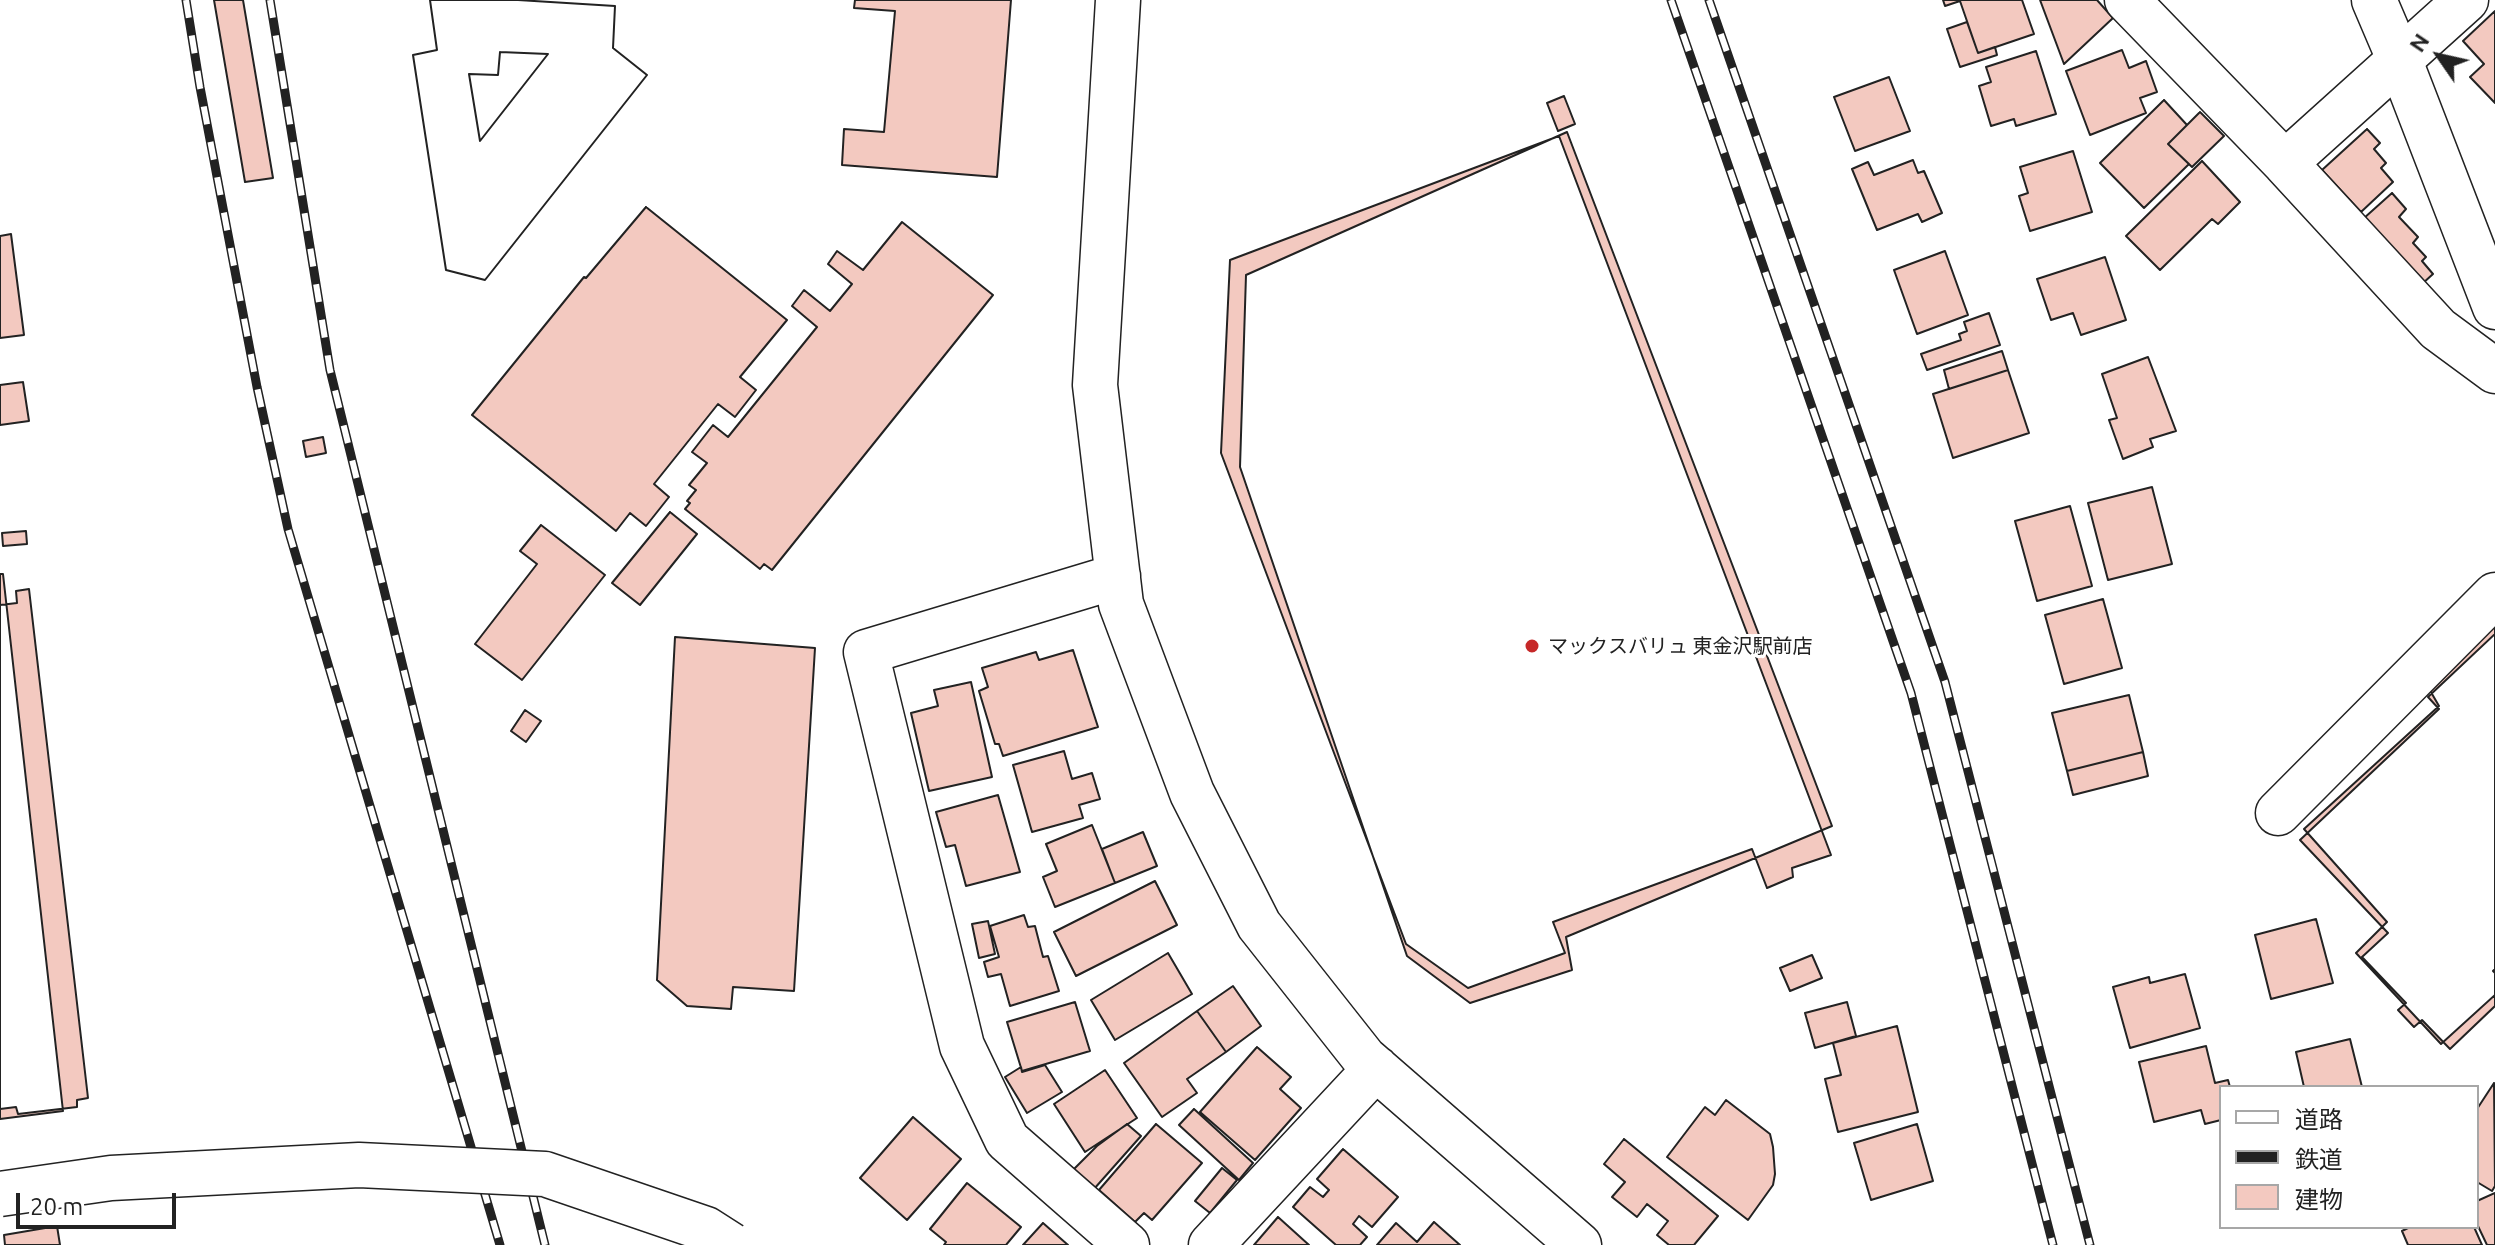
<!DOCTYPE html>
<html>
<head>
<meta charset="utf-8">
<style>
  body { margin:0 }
  #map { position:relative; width:2495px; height:1245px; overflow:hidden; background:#fff; font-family:Ubuntu,"Noto Sans JP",sans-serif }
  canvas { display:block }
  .legend { position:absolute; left:2219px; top:1085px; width:260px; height:144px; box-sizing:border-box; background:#fff; border:2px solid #a7a7a7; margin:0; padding:10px 14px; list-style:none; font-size:24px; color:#222 }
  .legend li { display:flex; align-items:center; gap:16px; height:40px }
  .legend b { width:40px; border:2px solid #a7a7a7 }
  .north { position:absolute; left:2399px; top:16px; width:80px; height:80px; -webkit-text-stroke:6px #fff; paint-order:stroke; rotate:304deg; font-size:22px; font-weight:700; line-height:32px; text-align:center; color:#222 }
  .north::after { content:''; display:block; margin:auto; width:28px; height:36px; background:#222; clip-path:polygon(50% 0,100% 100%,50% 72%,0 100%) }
  .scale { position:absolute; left:16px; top:1193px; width:160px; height:36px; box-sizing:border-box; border:4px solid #222; border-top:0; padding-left:10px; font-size:24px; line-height:28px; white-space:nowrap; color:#222; -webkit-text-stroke:6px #fff; paint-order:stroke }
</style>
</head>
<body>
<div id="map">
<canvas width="2495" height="1245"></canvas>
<ul class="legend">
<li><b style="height:10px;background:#fff"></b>道路</li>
<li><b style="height:10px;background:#222"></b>鉄道</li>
<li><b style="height:22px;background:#f3c9c0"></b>建物</li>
</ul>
<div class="north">N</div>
<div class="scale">20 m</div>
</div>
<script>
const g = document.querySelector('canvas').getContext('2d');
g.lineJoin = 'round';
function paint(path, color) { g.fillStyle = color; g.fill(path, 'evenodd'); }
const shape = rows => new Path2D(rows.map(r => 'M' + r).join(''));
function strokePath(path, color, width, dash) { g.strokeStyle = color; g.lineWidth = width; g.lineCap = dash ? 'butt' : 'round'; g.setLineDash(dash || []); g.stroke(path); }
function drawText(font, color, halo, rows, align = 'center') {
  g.font = font + ' Ubuntu,"Noto Sans JP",sans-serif'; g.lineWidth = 6; g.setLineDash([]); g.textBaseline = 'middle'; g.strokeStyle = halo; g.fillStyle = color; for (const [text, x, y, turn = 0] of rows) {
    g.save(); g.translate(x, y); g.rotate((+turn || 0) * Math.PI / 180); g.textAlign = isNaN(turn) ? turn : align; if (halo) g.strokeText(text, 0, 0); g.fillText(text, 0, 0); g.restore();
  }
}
const building = shape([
  [214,0,243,0,273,178,245,182,214,0],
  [430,0,518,0,615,6,613,48,647,75,485,280,446,270,413,55,437,50,430,0],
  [500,52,548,54,480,141,469,74,498,75,500,52],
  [430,0,518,0,615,6,613,48,647,75,485,280,446,270,413,55,437,50,430,0],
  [855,0,1011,0,997,177,842,165,844,129,884,132,895,11,854,8,855,0],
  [1943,0,2022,0,2034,34,1978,53,1960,1,1945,6,1943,0],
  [2040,0,2097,0,2113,18,2064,64,2040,0],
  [2495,11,2495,103,2470,77,2484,64,2463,41,2495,11],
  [1967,22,1978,53,1995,47,1997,55,1960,67,1947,29,1967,22],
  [2122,50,2129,68,2146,61,2157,92,2140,98,2146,113,2090,135,2066,71,2122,50],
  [2036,51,2056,114,2016,126,2014,119,1991,126,1979,86,1991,82,1986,67,2036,51],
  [500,52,548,54,480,141,469,74,498,75,500,52],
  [1889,77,1910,131,1855,151,1834,97,1889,77],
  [1564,96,1575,124,1558,131,1547,103,1564,96],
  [2164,100,2187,125,2168,144,2189,164,2144,208,2100,163,2164,100],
  [2200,112,2224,136,2192,167,2168,144,2200,112],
  [2367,129,2380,143,2374,149,2386,163,2381,168,2393,182,2361,212,2322,170,2367,129],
  [1567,132,1832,826,1566,937,1572,970,1470,1003,1407,956,1240,467,1246,275,1567,132],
  [1559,136,1831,855,1792,868,1793,877,1767,888,1752,849,1553,922,1565,953,1468,988,1406,944,1221,453,1230,260,1559,136],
  [2073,151,2092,212,2030,231,2019,196,2028,193,2020,167,2073,151],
  [1913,160,1918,173,1924,171,1942,213,1922,222,1918,214,1877,230,1852,169,1868,162,1874,175,1913,160],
  [2202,161,2240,202,2218,224,2212,219,2160,270,2126,236,2202,161],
  [2392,193,2406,209,2399,217,2418,237,2413,243,2426,257,2422,261,2433,274,2422,284,2363,219,2392,193],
  [646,207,787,320,740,377,756,390,735,417,718,404,654,484,669,497,646,526,630,513,616,531,472,415,584,277,586,278,646,207],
  [902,222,993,295,772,570,764,564,760,569,685,509,690,503,687,501,696,490,689,485,707,463,692,452,713,425,728,437,817,327,792,306,804,290,830,311,852,284,828,264,837,251,863,270,902,222],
  [11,234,24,335,0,338,0,236,11,234],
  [1945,251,1968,315,1917,334,1894,270,1945,251],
  [2105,257,2126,320,2081,335,2073,313,2051,320,2037,279,2105,257],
  [1989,313,2000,345,1927,370,1921,354,1961,340,1959,334,1967,331,1964,322,1989,313],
  [2002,351,2008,370,1949,389,1944,370,2002,351],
  [2148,357,2176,431,2150,439,2153,447,2123,459,2109,420,2117,418,2102,374,2148,357],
  [2008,370,2029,433,1953,458,1933,394,2008,370],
  [23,382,29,421,0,425,0,385,23,382],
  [323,437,326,453,306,457,303,441,323,437],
  [2152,487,2172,564,2108,580,2088,503,2152,487],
  [2070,506,2092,586,2037,601,2015,521,2070,506],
  [670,512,697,534,640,605,612,583,670,512],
  [541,525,605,575,522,680,475,644,537,564,520,551,541,525],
  [26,531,27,544,3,546,2,533,26,531],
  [0,574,3,574,63,1111,0,1119,0,574],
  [29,589,88,1098,77,1100,77,1107,18,1114,16,1107,0,1109,0,605,17,603,16,591,29,589],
  [2103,599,2122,668,2064,684,2045,615,2103,599],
  [2495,619,2495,969,2493,971,2495,973,2495,995,2441,1044,2356,953,2387,922,2304,829,2439,706,2428,687,2495,619],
  [2495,634,2495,1006,2450,1049,2422,1020,2414,1027,2398,1010,2406,1003,2362,957,2388,933,2300,840,2439,709,2428,697,2495,634],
  [675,637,815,648,794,991,733,987,731,1009,687,1006,657,980,675,637],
  [1073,650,1098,727,1003,756,999,744,995,744,979,691,988,687,982,668,1036,652,1039,660,1073,650],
  [971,682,992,777,929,791,911,713,938,706,934,690,971,682],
  [2129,695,2143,752,2067,771,2052,713,2129,695],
  [525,710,541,721,526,742,511,731,525,710],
  [1064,751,1072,779,1092,773,1100,799,1079,805,1083,818,1032,832,1013,765,1064,751],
  [2143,752,2148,776,2073,795,2067,771,2143,752],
  [998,795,1020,872,966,886,955,845,946,847,936,812,998,795],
  [1092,825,1115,883,1055,907,1043,877,1057,871,1046,844,1092,825],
  [1143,832,1157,866,1115,883,1102,849,1143,832],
  [1155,881,1177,925,1076,976,1054,932,1155,881],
  [1024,915,1028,927,1035,926,1043,957,1048,956,1059,991,1010,1006,1001,974,988,977,984,962,999,957,990,926,1024,915],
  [2316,919,2333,983,2271,999,2255,935,2316,919],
  [988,921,995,954,979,958,972,924,988,921],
  [1168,953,1192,994,1115,1040,1091,1000,1168,953],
  [1812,955,1822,978,1790,991,1780,968,1812,955],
  [2185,974,2200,1028,2130,1048,2113,987,2149,977,2150,983,2185,974],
  [1233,986,1261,1026,1226,1052,1197,1011,1233,986],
  [1075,1002,1090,1051,1022,1071,1007,1022,1075,1002],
  [1847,1002,1856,1036,1815,1048,1805,1013,1847,1002],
  [1197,1011,1226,1052,1187,1079,1197,1093,1162,1117,1124,1063,1197,1011],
  [1897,1026,1918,1112,1838,1132,1825,1079,1841,1075,1833,1043,1897,1026],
  [2350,1039,2362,1087,2304,1087,2296,1052,2350,1039],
  [2206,1046,2215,1083,2228,1080,2230,1087,2221,1087,2221,1120,2205,1124,2201,1110,2154,1122,2139,1062,2206,1046],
  [1257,1047,1291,1077,1280,1089,1301,1108,1255,1160,1200,1112,1257,1047],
  [1045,1065,1062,1092,1027,1113,1005,1077,1021,1067,1022,1072,1045,1065],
  [1105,1070,1137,1118,1085,1152,1054,1104,1105,1070],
  [2494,1083,2495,1186,2492,1191,2477,1182,2477,1109,2494,1083],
  [1726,1100,1770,1134,1773,1147,1775,1174,1773,1185,1748,1220,1667,1157,1705,1107,1715,1115,1726,1100],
  [1194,1109,1253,1163,1239,1180,1179,1125,1194,1109],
  [913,1117,961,1159,907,1220,860,1178,913,1117],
  [1127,1124,1141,1136,1094,1189,1073,1170,1097,1146,1127,1124],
  [1156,1124,1202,1163,1152,1220,1144,1213,1135,1222,1099,1190,1156,1124],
  [1917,1124,1933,1181,1871,1200,1854,1143,1917,1124],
  [1624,1139,1718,1216,1694,1245,1669,1245,1657,1235,1668,1221,1647,1204,1637,1217,1612,1197,1625,1182,1604,1164,1624,1139],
  [1343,1149,1398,1197,1372,1227,1359,1216,1353,1224,1367,1237,1360,1245,1336,1245,1293,1207,1310,1187,1323,1197,1329,1190,1317,1179,1343,1149],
  [1222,1168,1237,1180,1210,1213,1195,1201,1222,1168],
  [967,1183,1021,1227,1006,1245,944,1245,946,1242,930,1229,967,1183],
  [2495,1193,2495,1245,2487,1245,2477,1224,2477,1201,2495,1193],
  [1278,1217,1309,1245,1254,1245,1278,1217],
  [1434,1222,1460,1245,1377,1245,1396,1223,1417,1242,1434,1222],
  [1043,1223,1068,1245,1023,1245,1043,1223],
  [57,1226,60,1245,5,1245,4,1235,57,1226],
  [2410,1227,2474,1227,2482,1245,2408,1245,2402,1231,2410,1227]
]);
const minor = shape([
  [1118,0,1095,385,1121,604,1192,793,1259,925,1364,1058,1579,1245],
  [2127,0,2285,163,2438,329,2495,371],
  [2285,163,2466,0],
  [1118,576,866,652,962,1046,1007,1140,1127,1245],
  [2278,813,2495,595],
  [1211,1245,1376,1068]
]);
const tertiary = shape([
  [2374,0,2400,61,2495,307]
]);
const rail = shape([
  [186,0,200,87,257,387,288,529,500,1245],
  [270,0,330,370,545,1245],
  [1671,0,1911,693,2053,1245],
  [1709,0,1945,682,2090,1245]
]);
const tertiaryBridge = shape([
  [0,1194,111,1178,359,1165,545,1174,706,1229,731,1245]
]);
const markers = [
  [1532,646,8,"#c62828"]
];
const poiNames = [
  ["マックスバリュ 東金沢駅前店",1548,646]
];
paint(building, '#f3c9c0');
strokePath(building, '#222', 2);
strokePath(minor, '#222', 47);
strokePath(tertiary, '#222', 47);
strokePath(minor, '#fff', 44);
strokePath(tertiary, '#fff', 44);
strokePath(rail, '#222', 9);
strokePath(rail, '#fff', 6, [18]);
strokePath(tertiaryBridge, '#222', 47, []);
strokePath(tertiaryBridge, '#fff', 44);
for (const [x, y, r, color] of markers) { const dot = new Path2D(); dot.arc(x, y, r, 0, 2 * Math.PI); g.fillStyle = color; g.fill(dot); strokePath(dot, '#fff', 3); }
drawText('20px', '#222', '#fff', poiNames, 'left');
</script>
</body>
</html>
